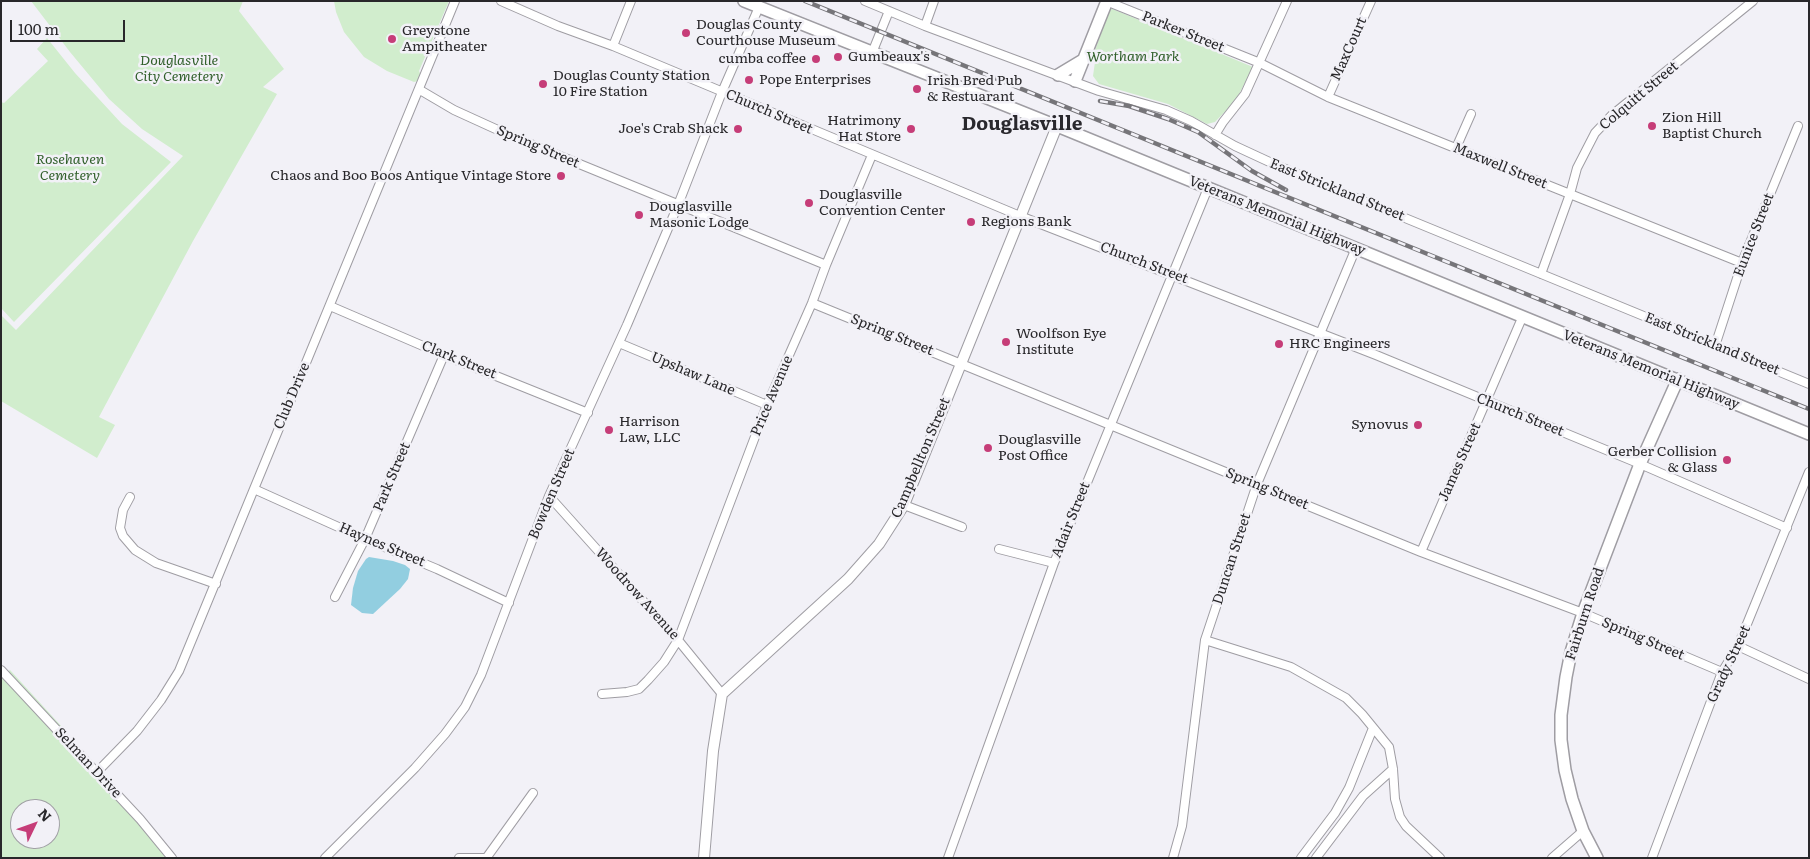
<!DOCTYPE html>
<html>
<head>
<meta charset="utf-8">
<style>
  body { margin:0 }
  #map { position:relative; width:1810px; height:859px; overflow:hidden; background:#f2f1f7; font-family:Literata,serif }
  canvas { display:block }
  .frame { position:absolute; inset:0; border:2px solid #28272a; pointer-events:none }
  .north { position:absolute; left:10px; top:799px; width:50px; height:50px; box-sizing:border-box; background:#f2f1f7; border:1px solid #a1a0a5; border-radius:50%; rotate:48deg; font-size:14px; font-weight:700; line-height:20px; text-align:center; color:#28272a }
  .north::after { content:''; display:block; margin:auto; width:18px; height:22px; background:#c63d78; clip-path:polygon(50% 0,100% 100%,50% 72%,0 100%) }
  .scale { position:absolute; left:10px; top:20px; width:115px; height:22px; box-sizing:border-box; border:2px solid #28272a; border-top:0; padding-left:6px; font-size:15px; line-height:18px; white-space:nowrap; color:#28272a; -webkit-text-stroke:4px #f2f1f7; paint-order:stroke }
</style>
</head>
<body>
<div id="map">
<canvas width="1810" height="859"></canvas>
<div class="frame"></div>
<div class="north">N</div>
<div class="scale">100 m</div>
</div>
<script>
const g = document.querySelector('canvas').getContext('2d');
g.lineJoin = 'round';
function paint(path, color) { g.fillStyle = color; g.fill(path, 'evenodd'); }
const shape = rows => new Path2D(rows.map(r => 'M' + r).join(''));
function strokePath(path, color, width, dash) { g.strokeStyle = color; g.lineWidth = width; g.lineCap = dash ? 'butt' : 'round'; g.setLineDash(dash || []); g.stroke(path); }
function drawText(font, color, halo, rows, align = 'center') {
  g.font = font + ' Literata,serif'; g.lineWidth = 5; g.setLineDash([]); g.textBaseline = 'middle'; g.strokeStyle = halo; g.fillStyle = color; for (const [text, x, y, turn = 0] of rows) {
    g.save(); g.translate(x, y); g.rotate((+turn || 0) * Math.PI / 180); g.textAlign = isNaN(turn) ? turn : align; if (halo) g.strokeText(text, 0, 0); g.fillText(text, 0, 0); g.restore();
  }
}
const green = shape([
  [31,1,243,1,239,11,284,69,263,87,277,94,193,241,99,417,115,425,97,458,1,401,1,315,16,330,183,156,142,129,109,99,70,52],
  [334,1,449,1,419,71,421,75,418,81,414,82,387,71,364,57,344,32,336,12],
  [1110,8,1253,67,1236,100,1215,122,1207,124,1168,104,1099,84,1093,76,1095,62,1092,59],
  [47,38,75,73,122,124,171,162,14,322,1,308,1,102,4,103,48,61,37,49],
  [10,670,63,728,167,858,1,858,1,678],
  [20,809,50,809,50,839,20,839]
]);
const water = shape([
  [369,557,393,561,405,565,410,569,408,579,400,589,373,614,362,613,351,605,353,588,358,571,366,559]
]);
const minor = shape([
  [501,1,558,26,613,46,1020,216,1376,355,1640,464,1787,528],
  [865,1,925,26,1099,91,1166,110,1191,121,1235,146,1276,165,1809,384],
  [1106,1,1260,63,1328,97,1742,263],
  [925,26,934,1],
  [613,46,631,1],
  [872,53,889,11],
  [420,90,454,110,511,136,826,265],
  [1328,97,1371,1],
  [1215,135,1223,122,1245,94,1287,1],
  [1456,148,1471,114],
  [1541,274,1570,194,1577,168,1595,133,1612,115,1753,1],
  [812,303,1421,552,1583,613,1722,672],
  [330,306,444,355,588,413],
  [619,343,767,405],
  [1715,346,1743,260,1798,126],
  [254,489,365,539,437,569,509,603],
  [549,496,678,640,722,694],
  [130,497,123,510,120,528,123,536,135,550,156,563,216,584],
  [904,505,962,527],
  [999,549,1054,563],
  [1421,552,1522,318],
  [335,597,365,539,444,355],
  [1205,640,1291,667,1346,698,1362,714,1389,747,1393,769,1395,799,1400,817,1406,826,1440,858],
  [1738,646,1809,679],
  [1,670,140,819,172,858],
  [602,694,627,692,639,689,648,680,664,662,678,640,767,405,812,303,826,265,872,155],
  [97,772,137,731,161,700,179,671,455,1],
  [487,857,533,793],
  [325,858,415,768,445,734,465,707,481,675,549,496,627,325,678,205,722,92,759,7],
  [459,858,488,858],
  [948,858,1054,563,1208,188],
  [1173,858,1182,826,1205,640,1257,484,1356,248],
  [1301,858,1335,813,1349,788,1373,728],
  [1316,858,1363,796,1393,769],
  [1552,858,1583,831],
  [1652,858,1722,672,1738,646,1809,472]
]);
const secondary = shape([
  [704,858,713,751,722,694,848,579,879,544,904,505,1057,126]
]);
const primary = shape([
  [744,1,1057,126,1809,434],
  [1058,75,1083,60],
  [1075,81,1107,1],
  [1597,858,1583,831,1572,799,1565,770,1561,740,1561,715,1566,677,1571,652,1583,613,1640,464,1678,379]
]);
const rail = shape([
  [805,1,1809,409],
  [1100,101,1129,106,1168,119,1198,132,1252,171,1286,190]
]);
const markers = [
  [686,33,5,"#c63d78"],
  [392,39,5,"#c63d78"],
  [838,57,5,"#c63d78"],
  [816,59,5,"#c63d78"],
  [749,80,5,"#c63d78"],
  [543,84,5,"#c63d78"],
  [917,89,5,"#c63d78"],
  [1652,126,5,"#c63d78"],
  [738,129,5,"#c63d78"],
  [911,129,5,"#c63d78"],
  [561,176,5,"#c63d78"],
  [809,203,5,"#c63d78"],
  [639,215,5,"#c63d78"],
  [971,222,5,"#c63d78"],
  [1006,342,5,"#c63d78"],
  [1279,344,5,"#c63d78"],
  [1418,425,5,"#c63d78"],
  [609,430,5,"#c63d78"],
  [988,448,5,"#c63d78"],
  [1727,460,5,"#c63d78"]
];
const poiNames = [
  ["Douglas County",696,25],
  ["Courthouse Museum",696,41],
  ["Greystone",402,31],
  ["Ampitheater",402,47],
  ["Gumbeaux's",848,57],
  ["cumba coffee",806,59,"right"],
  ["Douglas County Station",553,76],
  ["10 Fire Station",553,92],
  ["Pope Enterprises",759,80],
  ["Irish Bred Pub",927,81],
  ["& Restuarant",927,97],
  ["Zion Hill",1662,118],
  ["Baptist Church",1662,134],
  ["Hatrimony",901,121,"right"],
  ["Hat Store",901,137,"right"],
  ["Joe's Crab Shack",728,129,"right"],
  ["Chaos and Boo Boos Antique Vintage Store",551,176,"right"],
  ["Douglasville",819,195],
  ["Convention Center",819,211],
  ["Douglasville",649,207],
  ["Masonic Lodge",649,223],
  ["Regions Bank",981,222],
  ["Woolfson Eye",1016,334],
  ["Institute",1016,350],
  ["HRC Engineers",1289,344],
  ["Harrison",619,422],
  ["Law, LLC",619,438],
  ["Synovus",1408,425,"right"],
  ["Douglasville",998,440],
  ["Post Office",998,456],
  ["Gerber Collision",1717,452,"right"],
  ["& Glass",1717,468,"right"]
];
const streetNames = [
  ["Parker Street",1183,32,22],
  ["MaxCourt",1349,49,-66],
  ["Colquitt Street",1639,96,-40],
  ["Church Street",769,112,23],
  ["Spring Street",538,147,23],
  ["Maxwell Street",1500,166,22],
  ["East Strickland Street",1337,190,22],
  ["Veterans Memorial Highway",1277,216,22],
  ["Eunice Street",1754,235,-69],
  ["Church Street",1144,263,21],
  ["Spring Street",892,335,22],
  ["East Strickland Street",1712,344,22],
  ["Clark Street",459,360,22],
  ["Veterans Memorial Highway",1651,370,22],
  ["Upshaw Lane",693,374,23],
  ["Club Drive",292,396,-67],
  ["Price Avenue",772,396,-67],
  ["Church Street",1520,415,22],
  ["Campbellton Street",921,458,-67],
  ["James Street",1460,462,-66],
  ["Park Street",392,477,-67],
  ["Spring Street",1267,489,22],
  ["Bowden Street",552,494,-67],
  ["Adair Street",1071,520,-68],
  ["Haynes Street",382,545,23],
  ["Duncan Street",1232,559,-72],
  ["Woodrow Avenue",637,594,48],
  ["Fairburn Road",1585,614,-72],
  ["Spring Street",1643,639,23],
  ["Grady Street",1729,664,-65],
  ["Selman Drive",88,763,47]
];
const parkNames = [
  ["Wortham Park",1133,57],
  ["Douglasville",179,61],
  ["City Cemetery",179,77],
  ["Rosehaven",70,160],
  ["Cemetery",70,176]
];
const districtNames = [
  ["Douglasville",1022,124]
];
paint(green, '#d1edcd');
paint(water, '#92cee0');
strokePath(minor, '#9f9da3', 10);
strokePath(secondary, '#9f9da3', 12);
strokePath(primary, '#9f9da3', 14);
strokePath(minor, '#fff', 8);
strokePath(secondary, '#fff', 10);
strokePath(primary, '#fff', 11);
strokePath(rail, '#767579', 4.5);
strokePath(rail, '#f2f1f7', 2.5, [8]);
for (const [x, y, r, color] of markers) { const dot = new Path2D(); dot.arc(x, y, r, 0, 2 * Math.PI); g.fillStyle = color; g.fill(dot); strokePath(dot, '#f2f1f7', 2); }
drawText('14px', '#28272a', '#f2f1f7', poiNames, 'left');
drawText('14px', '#28272a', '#f2f1f7', streetNames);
drawText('italic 14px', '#305f2a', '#f2f1f7', parkNames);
drawText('bold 19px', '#29282d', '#f2f1f7', districtNames);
</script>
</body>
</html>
